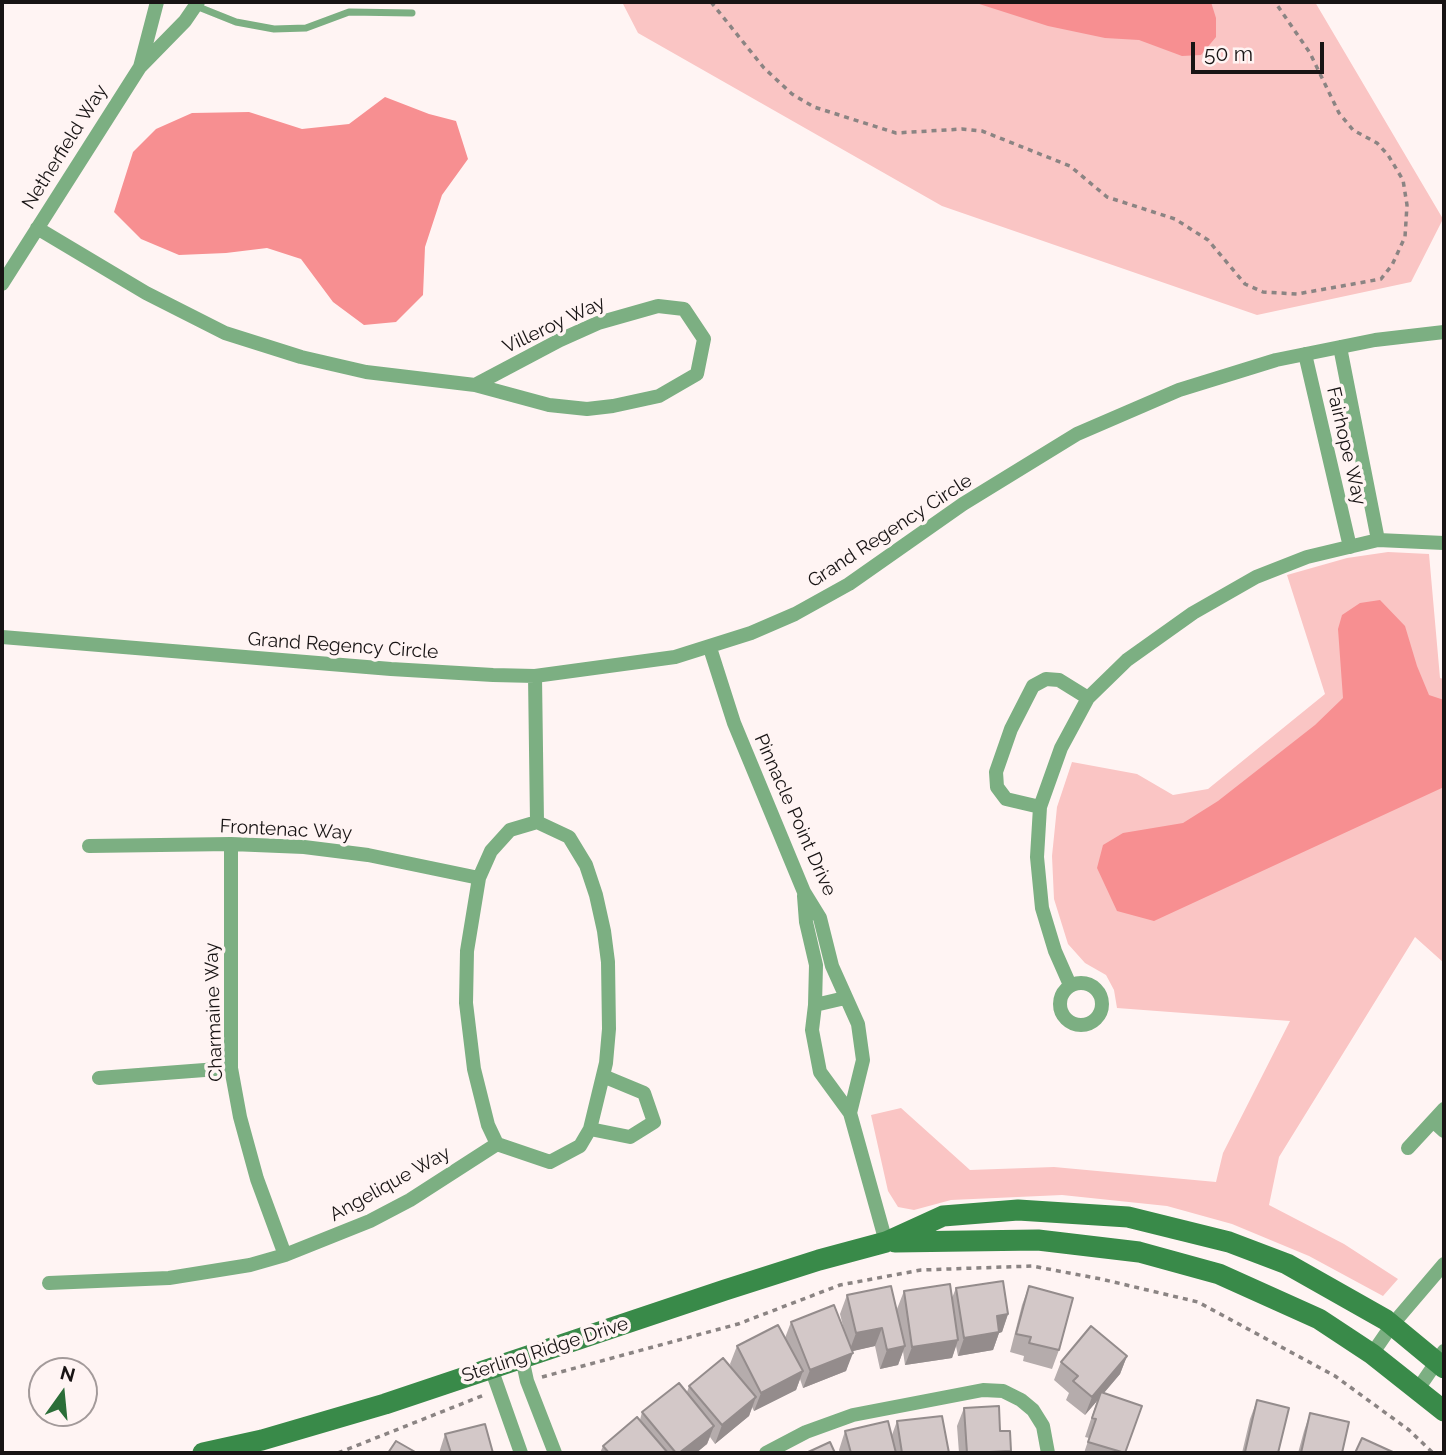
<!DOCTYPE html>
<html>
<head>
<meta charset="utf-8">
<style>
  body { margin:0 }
  #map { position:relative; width:1446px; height:1455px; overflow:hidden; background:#fff4f3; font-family:Raleway,sans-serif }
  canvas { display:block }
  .frame { position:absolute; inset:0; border:4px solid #181414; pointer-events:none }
  .north { position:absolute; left:28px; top:1357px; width:70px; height:70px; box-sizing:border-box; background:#fff4f3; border:2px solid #a39a9a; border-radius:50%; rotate:15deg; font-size:19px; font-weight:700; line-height:28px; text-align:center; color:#181414 }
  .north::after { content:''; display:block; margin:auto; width:24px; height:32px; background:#2b6e38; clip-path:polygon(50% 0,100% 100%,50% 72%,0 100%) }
  .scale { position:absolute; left:1191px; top:42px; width:133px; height:32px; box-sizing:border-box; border:4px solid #181414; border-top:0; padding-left:9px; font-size:21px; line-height:24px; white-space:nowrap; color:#181414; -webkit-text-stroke:5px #fff4f3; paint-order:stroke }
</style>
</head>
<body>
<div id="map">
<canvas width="1446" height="1455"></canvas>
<div class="frame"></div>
<div class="north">N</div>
<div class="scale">50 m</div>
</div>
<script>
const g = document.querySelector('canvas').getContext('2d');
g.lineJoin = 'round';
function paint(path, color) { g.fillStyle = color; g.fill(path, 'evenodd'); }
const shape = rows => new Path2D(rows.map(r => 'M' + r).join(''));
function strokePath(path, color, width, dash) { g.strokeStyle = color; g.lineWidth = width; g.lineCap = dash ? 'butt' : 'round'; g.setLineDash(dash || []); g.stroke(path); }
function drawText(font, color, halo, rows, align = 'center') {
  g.font = font + ' Raleway,sans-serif'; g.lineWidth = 7; g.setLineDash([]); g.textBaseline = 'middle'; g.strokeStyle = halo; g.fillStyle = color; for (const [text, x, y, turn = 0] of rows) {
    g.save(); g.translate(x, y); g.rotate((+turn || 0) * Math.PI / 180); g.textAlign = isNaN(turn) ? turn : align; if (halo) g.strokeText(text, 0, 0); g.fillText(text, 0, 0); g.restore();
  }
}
const green = shape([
  [622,2,1315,2,1443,219,1411,282,1257,315,942,206,638,33],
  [1388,552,1429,554,1440,678,1444,679,1444,963,1415,937,1279,1157,1269,1205,1344,1244,1398,1279,1383,1296,1309,1256,1232,1224,1167,1206,1062,1195,951,1200,914,1210,898,1207,888,1191,871,1115,901,1108,970,1170,1054,1167,1216,1182,1223,1153,1290,1021,1117,1008,1114,990,1106,975,1085,963,1068,944,1054,899,1052,856,1057,807,1072,762,1137,774,1173,795,1208,789,1325,694,1287,575,1347,558]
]);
const water = shape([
  [973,2,1211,2,1216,18,1216,37,1201,55,1182,56,1139,40,1105,38,1048,26],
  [385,97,429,114,456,121,468,159,442,195,425,247,423,295,396,322,364,325,333,302,301,259,267,248,226,253,179,255,141,239,114,212,133,152,156,129,192,113,249,112,302,129,349,124],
  [1380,600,1405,626,1417,666,1429,695,1444,700,1444,787,1154,921,1117,911,1097,868,1103,845,1123,833,1183,823,1218,801,1315,725,1343,698,1338,629,1342,615,1360,603]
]);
const path = shape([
  [711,2,764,68,792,94,814,107,896,133,962,129,982,131,1070,166,1107,197,1175,219,1208,240,1245,284,1263,292,1297,294,1381,279,1392,265,1405,237,1407,205,1403,180,1388,155,1377,143,1353,130,1339,113,1310,53,1275,2],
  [542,1377,738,1324,840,1285,921,1270,1032,1266,1101,1279,1198,1302,1335,1376,1409,1430,1433,1453],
  [338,1453,484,1395]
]);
const lane = shape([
  [196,6,236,22,274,29,306,28,349,12,412,13]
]);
const street = shape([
  [157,2,140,67,185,21,198,2],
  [37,228,146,293,225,333,301,357,366,372,475,385],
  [2,284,140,67],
  [658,306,684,309,704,339,697,374,659,396,613,406,587,409,549,405,475,385,560,340,598,323,658,306],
  [1340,347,1378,540],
  [1305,354,1350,547],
  [2,637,391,669,493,675,535,676,675,657,751,633,795,614,849,584,963,504,1077,434,1179,390,1276,360,1375,340,1444,332],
  [710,648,734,723,804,892,820,918,832,966,858,1024,863,1060,850,1113],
  [535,676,537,822],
  [1040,807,1006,799,997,787,996,772,1011,729,1033,686,1046,679,1059,680,1088,698],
  [231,844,231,1068,240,1117,257,1179,285,1255],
  [89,846,231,844,304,847,368,855,479,878],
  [804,896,806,922,816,965,815,1005,812,1030,820,1072,850,1113,886,1242],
  '1060 1004a21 21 0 1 1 42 0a21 21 0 1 1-42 0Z',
  [1070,985,1055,951,1042,908,1037,857,1040,807,1061,748,1088,698,1127,660,1193,613,1256,577,1307,557,1378,540,1444,543],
  [815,1005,845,998],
  [99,1078,231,1068],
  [1433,1121,1444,1131],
  [590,1129,630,1137,654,1122,644,1093,603,1076],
  [497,1144,550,1162,580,1146,590,1129,606,1063,609,1029,608,962,604,931,596,895,586,865,569,837,537,822],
  [497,1144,488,1125,474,1069,466,1003,467,951,479,878,491,851,510,830,537,822],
  [1408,1148,1444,1109],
  [49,1283,169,1278,250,1265,285,1255,370,1221,410,1200,497,1144],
  [1372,1354,1392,1325,1444,1264],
  [522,1358,527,1381,555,1453],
  [491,1368,521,1453],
  [1418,1389,1444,1351],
  [766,1453,806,1432,853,1415,983,1390,1003,1391,1021,1400,1033,1410,1043,1426,1048,1453]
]);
const secondary = shape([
  [895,1242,1038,1240,1139,1252,1219,1274,1319,1319,1372,1354,1444,1411],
  [203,1453,262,1440,385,1404,725,1290,819,1260,886,1242,943,1216,1018,1210,1128,1217,1229,1242,1287,1264,1386,1320,1444,1368]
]);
const wall = shape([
  [1029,1286,1059,1350,1052,1369,1023,1361,1024,1356,1010,1352,1022,1305],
  [956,1288,1008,1314,1002,1332,999,1333,993,1350,958,1356,956,1346,952,1358,905,1365,903,1351,898,1365,880,1369,875,1346,852,1351,846,1371,803,1388,800,1379,796,1390,754,1411,752,1407,749,1416,715,1444,710,1437,707,1444,696,1453,600,1453,603,1446,640,1420,642,1412,687,1392,689,1386,732,1369,730,1364,737,1346,785,1338,791,1322,844,1330,840,1314,847,1295,897,1309,904,1291,952,1298],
  [1127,1356,1120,1374,1104,1393,1125,1453,1084,1453,1089,1438,1085,1437,1097,1401,1085,1415,1066,1400,1069,1393,1054,1380,1061,1362],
  [1257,1400,1278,1453,1242,1453,1250,1419],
  [964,1408,1000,1431,1010,1453,959,1453,957,1426],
  [1310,1413,1342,1453,1298,1453,1304,1431],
  [897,1421,949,1453,840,1453,839,1450,845,1431,892,1435],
  [445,1434,493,1453,439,1453]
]);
const shadedWall = shape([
  [1008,1314,1002,1332,999,1333,993,1350,958,1356,964,1338,997,1316],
  [882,1328,875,1346,849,1352,856,1333],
  [958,1340,952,1358,905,1365,912,1347],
  [905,1346,898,1365,880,1369,887,1350],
  [853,1353,846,1371,803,1388,810,1370],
  [1127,1356,1120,1374,1085,1415,1092,1397],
  [803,1371,796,1390,754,1411,761,1393],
  [756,1397,749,1416,715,1444,722,1425],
  [714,1426,707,1444,696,1453,679,1453],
  [1011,1451,1010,1453,977,1453]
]);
const building = shape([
  [1003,1281,1008,1314,997,1316,999,1332,964,1338,956,1288,1003,1281],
  [950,1284,958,1340,912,1347,904,1291,950,1284],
  [891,1286,905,1346,887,1350,882,1328,856,1333,847,1295,891,1286],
  [1029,1286,1073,1298,1059,1350,1029,1343,1031,1337,1016,1334,1029,1286],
  [834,1305,853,1353,810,1370,791,1322,834,1305],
  [778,1325,803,1371,761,1393,737,1346,778,1325],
  [1091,1326,1127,1356,1092,1397,1073,1381,1078,1376,1061,1362,1091,1326],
  [723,1358,756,1397,722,1425,689,1386,723,1358],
  [679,1383,714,1426,679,1453,676,1453,642,1412,679,1383],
  [1101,1392,1142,1406,1125,1453,1088,1442,1096,1419,1092,1418,1101,1392],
  [1257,1400,1289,1408,1278,1453,1251,1453,1245,1452,1257,1400],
  [999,1406,1000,1431,1010,1431,1011,1451,967,1453,964,1408,999,1406],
  [1310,1413,1349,1422,1342,1453,1301,1453,1310,1413],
  [942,1416,949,1453,902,1453,897,1421,942,1416],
  [637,1417,668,1453,609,1453,603,1446,637,1417],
  [888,1421,896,1453,851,1453,845,1431,888,1421],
  [485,1424,493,1453,451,1453,445,1434,485,1424],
  [1362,1438,1395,1453,1355,1453,1362,1438],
  [396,1441,417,1453,388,1453,396,1441],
  [830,1442,835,1453,806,1453,830,1442]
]);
const streetNames = [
  ["Netherfield Way",65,147,-58],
  ["Villeroy Way",554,325,-25],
  ["Fairhope Way",1346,446,77],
  ["Grand Regency Circle",890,531,-33],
  ["Grand Regency Circle",343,646,4],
  ["Pinnacle Point Drive",795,815,66],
  ["Frontenac Way",286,830,3],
  ["Charmaine Way",214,1012,-92],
  ["Angelique Way",390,1184,-29],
  ["Sterling Ridge Drive",545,1350,-18]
];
paint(green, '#fac5c4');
paint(water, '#f78f91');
strokePath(path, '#8b8483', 3.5, [5, 5]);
strokePath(lane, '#7caf82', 7);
strokePath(street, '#7caf82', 14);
strokePath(secondary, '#398a49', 21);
paint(wall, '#b5acac');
paint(shadedWall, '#948c8c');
paint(building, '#d3c8c8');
strokePath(building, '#948c8c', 2);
drawText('19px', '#181414', '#fff4f3', streetNames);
</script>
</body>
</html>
